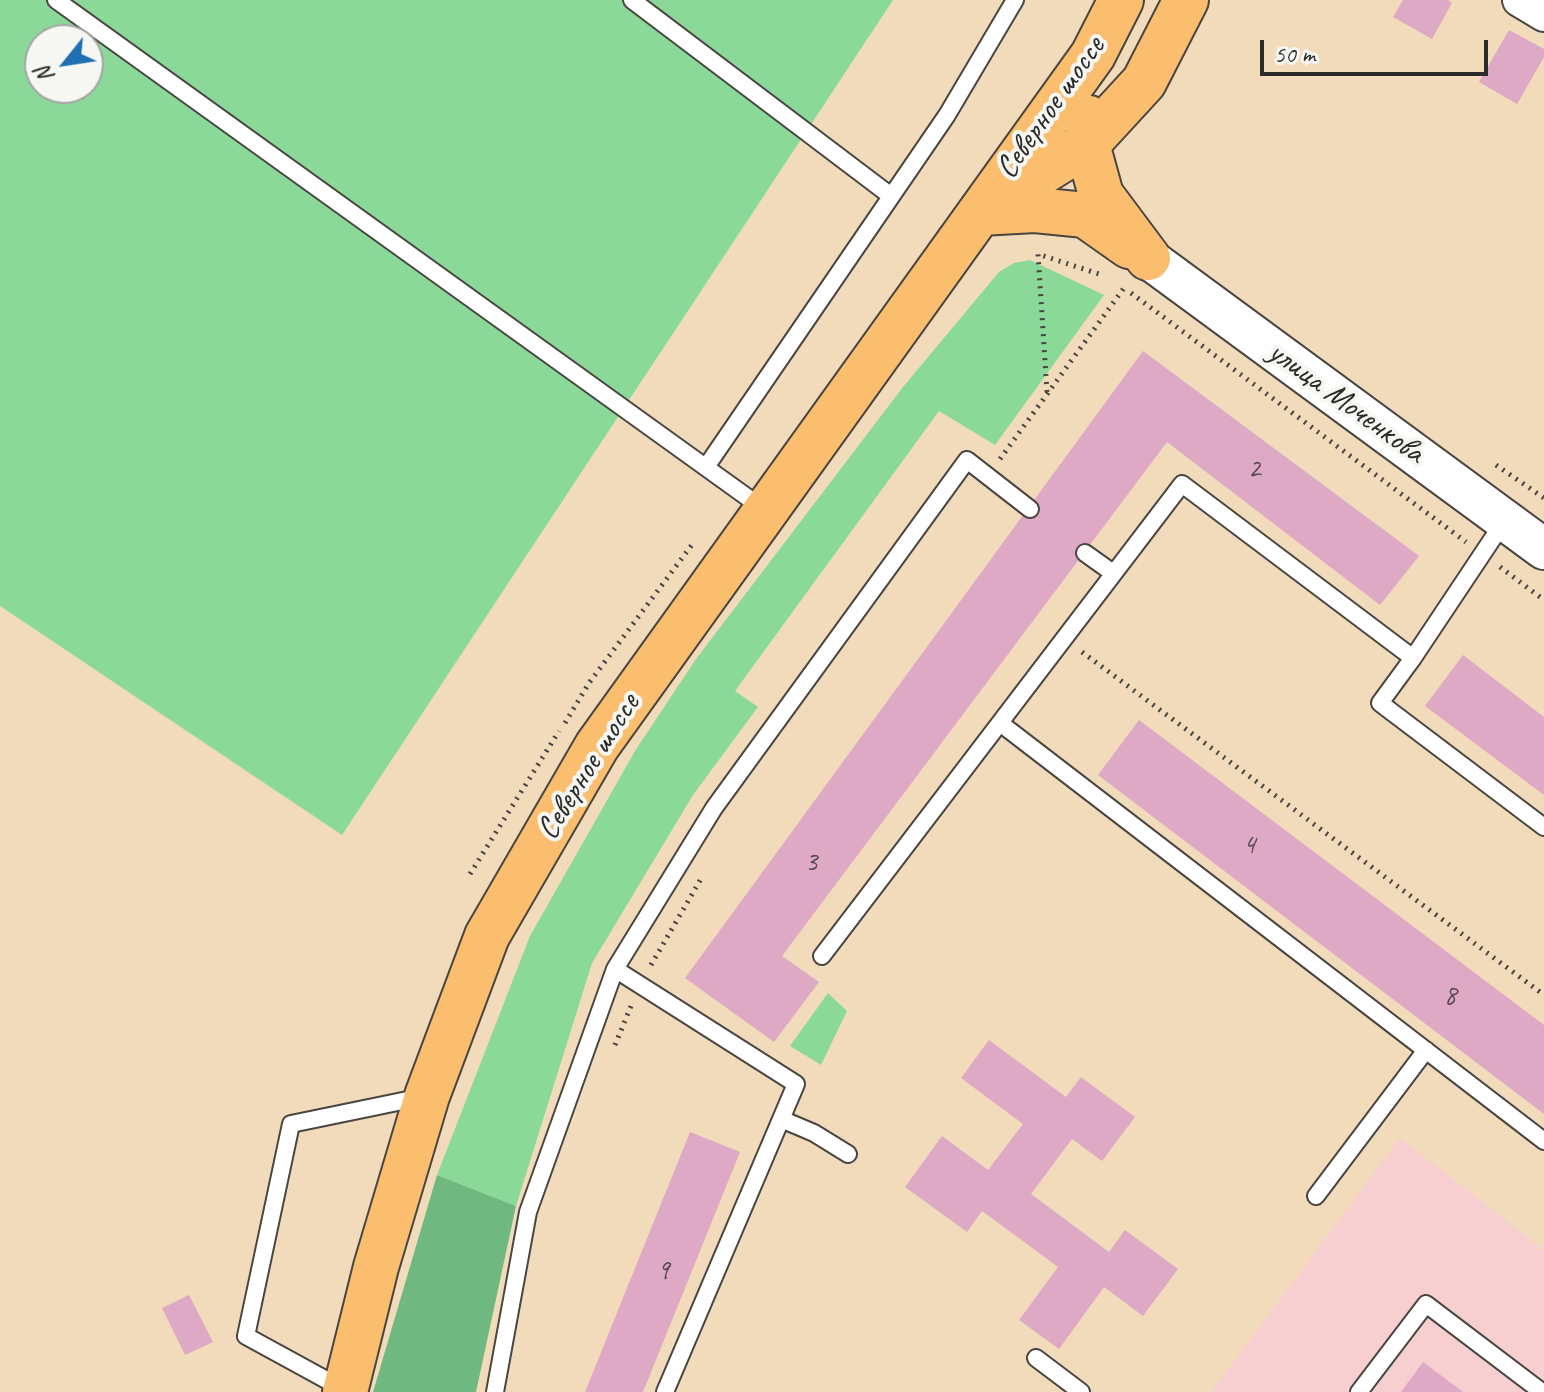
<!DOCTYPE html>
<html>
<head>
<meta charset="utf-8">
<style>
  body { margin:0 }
  #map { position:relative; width:1544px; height:1392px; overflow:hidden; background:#f1dbbb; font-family:Caveat,sans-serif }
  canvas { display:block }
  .north { position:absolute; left:24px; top:24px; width:80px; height:80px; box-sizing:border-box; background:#f6f6f2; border:2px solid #a5a5a2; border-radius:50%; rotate:240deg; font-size:22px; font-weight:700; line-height:32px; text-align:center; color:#2b2b2b }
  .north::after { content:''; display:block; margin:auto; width:28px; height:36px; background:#1f6fb2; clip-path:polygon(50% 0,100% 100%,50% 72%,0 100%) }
  .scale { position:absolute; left:1260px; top:40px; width:228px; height:36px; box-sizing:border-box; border:4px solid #2b2b2b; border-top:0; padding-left:10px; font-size:24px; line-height:28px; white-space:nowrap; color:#2b2b2b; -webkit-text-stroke:6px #f6f6f2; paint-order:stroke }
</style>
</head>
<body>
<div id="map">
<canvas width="1544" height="1392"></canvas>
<div class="north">N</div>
<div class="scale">50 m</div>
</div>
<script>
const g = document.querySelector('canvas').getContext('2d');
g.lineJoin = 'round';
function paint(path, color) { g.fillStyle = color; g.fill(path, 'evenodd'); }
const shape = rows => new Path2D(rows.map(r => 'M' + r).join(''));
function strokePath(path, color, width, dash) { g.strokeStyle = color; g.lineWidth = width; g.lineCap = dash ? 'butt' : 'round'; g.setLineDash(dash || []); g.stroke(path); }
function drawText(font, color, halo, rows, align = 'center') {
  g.font = font + ' Caveat,sans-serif'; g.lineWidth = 8; g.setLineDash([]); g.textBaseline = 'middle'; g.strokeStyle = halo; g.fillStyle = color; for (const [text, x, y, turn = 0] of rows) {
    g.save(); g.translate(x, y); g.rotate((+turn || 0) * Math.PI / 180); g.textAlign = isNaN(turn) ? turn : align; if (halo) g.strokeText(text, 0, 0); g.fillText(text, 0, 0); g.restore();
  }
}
const built = shape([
  [1400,1138,1544,1250,1544,1392,1211,1392]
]);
const green = shape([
  [0,0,893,0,342,835,0,606],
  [40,40,88,40,88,88,40,88],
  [1030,260,1104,295,995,445,939,411,735,691,758,707,693,795,592,963,516,1206,437,1175,530,936,635,751,696,659,903,387,999,272,1014,263],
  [828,993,847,1011,821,1065,790,1046]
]);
const forest = shape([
  [437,1175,516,1206,476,1392,373,1392]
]);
const building = shape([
  [1403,0,1448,0,1452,3,1432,39,1393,17],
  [1509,30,1544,49,1544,57,1517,104,1479,82],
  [1143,351,1419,556,1380,605,1167,442,782,956,819,982,774,1042,685,978],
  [1463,655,1544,717,1544,795,1425,706],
  [1139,720,1544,1025,1544,1114,1098,775],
  [989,1040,1066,1097,1081,1077,1135,1117,1102,1161,1072,1139,1031,1194,1109,1252,1125,1230,1178,1269,1143,1316,1104,1287,1059,1349,1019,1320,1058,1267,982,1211,967,1232,905,1187,942,1136,988,1170,1023,1124,961,1078],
  [690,1132,740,1152,643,1392,585,1392],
  [189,1295,213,1342,185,1355,162,1308],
  [1423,1362,1463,1392,1401,1392]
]);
const path = shape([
  [1131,293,1466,542],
  [1047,392,1038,254,1102,275],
  [1000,459,1124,288],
  [1496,465,1544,498],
  [1500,567,1544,600],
  [1082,652,1544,995],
  [565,723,589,683,694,542],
  [470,874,559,731],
  [651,965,702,877],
  [615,1045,631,1006]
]);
const service = shape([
  [56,0,765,510],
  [632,0,891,196],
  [706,467,947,115,1015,0],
  [1085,553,1113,573],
  [1413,658,1505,520],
  [1000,723,1544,1141],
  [822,956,1182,484,1413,658,1380,703,1544,827],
  [615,969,796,1084,665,1392],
  [781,1119,814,1133,848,1154],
  [1316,1196,1426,1050],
  [1036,1358,1081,1392],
  [343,1389,246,1336,291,1124,422,1097],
  [495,1392,528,1212,615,969,714,808,967,460,1030,509],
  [1359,1392,1426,1304,1542,1392]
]);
const minor = shape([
  [1519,0,1544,15]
]);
const tertiary = shape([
  [1148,258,1544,549]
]);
const primary = shape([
  [1089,118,1087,144,1101,195,1148,258],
  [996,201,1087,144,1144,82,1186,0],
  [980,213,1035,210,1085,215,1129,246],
  [345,1392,376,1267,427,1096,487,936,597,746,1093,55,1121,0]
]);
const numberNames = [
  ["2",1254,470],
  ["4",1249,846],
  ["3",811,863],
  ["8",1450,997],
  ["9",663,1272]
];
const streetNames = [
  ["Северное шоссе",1051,108,-55],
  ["улица Моченкова",1346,403,36],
  ["Северное шоссе",589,767,-58]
];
paint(built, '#f7cfd0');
paint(green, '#8ad999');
paint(forest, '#6fb981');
paint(building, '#dda9c5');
strokePath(service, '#494541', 20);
strokePath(minor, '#494541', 36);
strokePath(tertiary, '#494541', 44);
strokePath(primary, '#494541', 48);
strokePath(path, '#494541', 5, [2, 6]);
strokePath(service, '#fff', 16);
strokePath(minor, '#fff', 32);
strokePath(tertiary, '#fff', 40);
strokePath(primary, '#fabe6e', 44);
drawText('28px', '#584a52', null, numberNames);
drawText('32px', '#2b2b2b', '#f6f6f2', streetNames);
</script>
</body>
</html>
